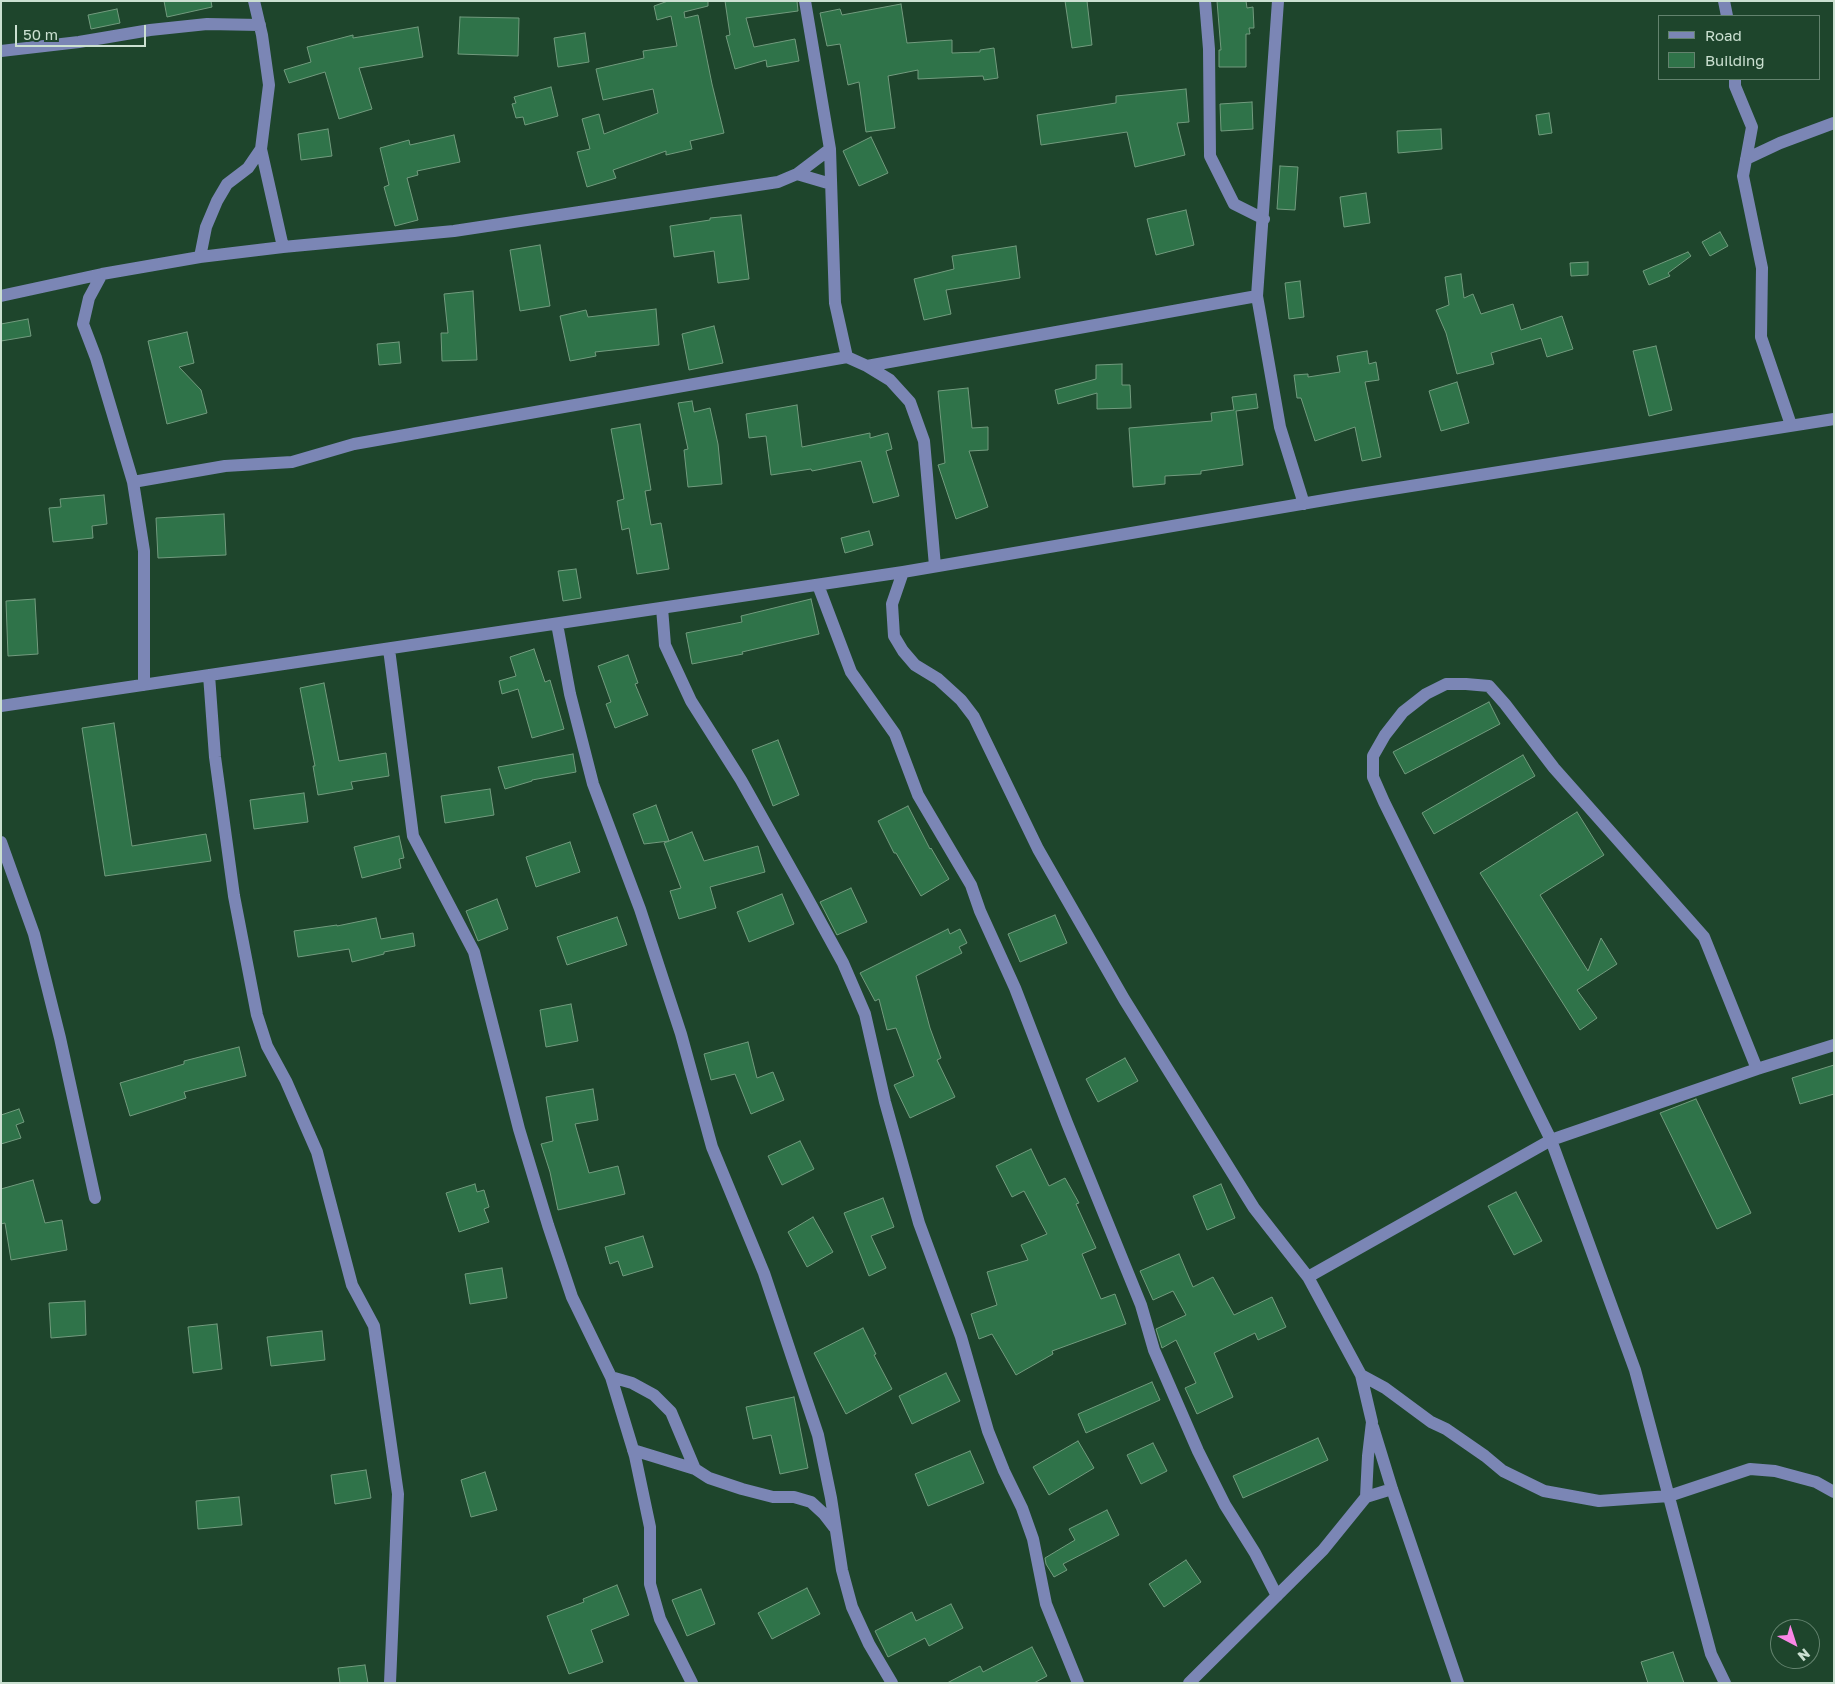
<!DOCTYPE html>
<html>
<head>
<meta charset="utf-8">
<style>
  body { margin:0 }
  #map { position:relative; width:1835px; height:1684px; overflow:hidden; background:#1e452c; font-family:"Golos Text",sans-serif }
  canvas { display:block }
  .frame { position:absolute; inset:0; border:2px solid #cbe0d1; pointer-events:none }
  .legend { position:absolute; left:1658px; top:15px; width:162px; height:65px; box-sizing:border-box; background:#1e452c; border:1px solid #63836e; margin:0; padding:6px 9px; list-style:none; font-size:15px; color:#cbe0d1 }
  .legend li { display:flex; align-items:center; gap:10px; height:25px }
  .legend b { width:25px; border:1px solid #63836e }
  .north { position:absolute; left:1770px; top:1619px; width:50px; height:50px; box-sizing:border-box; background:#1e452c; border:1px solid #63836e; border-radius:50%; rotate:140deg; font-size:14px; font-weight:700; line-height:20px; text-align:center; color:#cbe0d1 }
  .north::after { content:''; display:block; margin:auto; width:18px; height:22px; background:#fa87e6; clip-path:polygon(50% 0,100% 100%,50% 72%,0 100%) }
  .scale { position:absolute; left:15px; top:25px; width:131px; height:22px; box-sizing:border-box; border:2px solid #cbe0d1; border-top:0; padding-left:6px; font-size:15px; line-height:18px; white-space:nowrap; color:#cbe0d1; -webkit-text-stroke:4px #1e452c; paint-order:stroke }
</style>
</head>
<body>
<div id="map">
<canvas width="1835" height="1684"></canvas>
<div class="frame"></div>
<ul class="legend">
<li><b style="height:6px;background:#7b86b5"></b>Road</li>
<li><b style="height:14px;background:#2f7349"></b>Building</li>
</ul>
<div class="north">N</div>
<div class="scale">50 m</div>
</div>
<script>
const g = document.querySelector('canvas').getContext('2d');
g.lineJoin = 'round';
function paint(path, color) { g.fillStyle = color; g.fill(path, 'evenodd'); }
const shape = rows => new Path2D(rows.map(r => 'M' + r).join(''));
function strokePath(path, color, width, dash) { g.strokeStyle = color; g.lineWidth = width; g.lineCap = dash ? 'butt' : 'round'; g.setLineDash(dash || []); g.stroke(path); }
const building = shape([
  [164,1,211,1,212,7,167,17,164,1],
  [668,1,708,1,708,6,684,12,685,18,698,15,712,84,724,133,690,141,692,149,666,155,666,151,613,170,616,178,587,187,577,152,590,149,582,119,599,114,604,134,658,113,653,89,603,100,596,69,644,58,643,51,677,46,671,16,657,20,654,6,668,1],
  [725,1,797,1,798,11,746,18,754,47,795,39,799,61,767,67,766,60,735,69,726,36,730,35,725,1],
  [1065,1,1087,1,1092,45,1072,48,1065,1],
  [1217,1,1246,1,1247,8,1253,7,1254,28,1249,28,1250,34,1246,34,1246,67,1219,67,1219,50,1221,50,1217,1],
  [901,4,907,43,952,40,952,53,980,52,980,50,994,48,998,78,984,80,983,76,918,79,918,70,888,76,895,128,866,132,859,82,848,85,840,44,827,46,820,13,840,9,842,15,901,4],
  [117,9,120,23,91,29,88,15,117,9],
  [460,17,519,18,518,56,458,54,460,17],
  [418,27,423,57,359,68,372,109,339,119,325,72,289,83,284,70,311,62,307,47,353,35,353,38,418,27],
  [585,33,589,62,558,67,554,38,585,33],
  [551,87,558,116,525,125,523,117,516,118,512,104,516,103,514,97,551,87],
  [1186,89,1189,122,1177,123,1185,155,1135,167,1127,132,1041,145,1037,115,1116,103,1116,96,1186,89],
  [1252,102,1253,129,1221,131,1220,104,1252,102],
  [1549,113,1552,133,1539,135,1536,115,1549,113],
  [328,129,332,156,301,160,298,134,328,129],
  [1441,129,1442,149,1398,153,1397,131,1441,129],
  [454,135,460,162,417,171,418,175,407,178,418,220,395,226,384,187,389,185,380,148,409,140,410,145,454,135],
  [871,137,888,173,859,186,843,151,871,137],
  [1280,166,1298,167,1295,210,1277,209,1280,166],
  [1366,193,1370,223,1344,227,1340,197,1366,193],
  [1186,210,1194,245,1156,255,1147,219,1186,210],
  [741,215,749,279,718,283,714,251,674,257,670,226,710,220,710,218,741,215],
  [1720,232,1728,246,1710,256,1702,242,1720,232],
  [540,245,550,306,520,311,510,250,540,245],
  [1016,246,1020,278,946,290,951,314,924,320,914,279,954,269,952,256,1016,246],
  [1688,252,1691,256,1668,273,1670,276,1649,285,1643,271,1688,252],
  [1588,262,1588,275,1571,276,1570,263,1588,262],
  [1461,274,1464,298,1473,294,1481,314,1513,304,1521,330,1562,316,1573,349,1547,357,1541,338,1491,353,1494,364,1457,374,1446,333,1436,310,1449,305,1445,277,1461,274],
  [1300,281,1304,317,1289,319,1285,283,1300,281],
  [473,291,477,360,442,361,441,333,448,333,444,294,473,291],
  [656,309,659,345,595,352,596,356,570,361,560,316,586,310,588,317,656,309],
  [28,319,31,336,1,341,1,324,28,319],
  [714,326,723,363,689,370,682,334,714,326],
  [187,332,194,363,179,367,201,390,207,413,167,424,148,341,187,332],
  [399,342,401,363,379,365,377,344,399,342],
  [1656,346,1672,410,1649,416,1633,351,1656,346],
  [1367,351,1369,364,1376,362,1379,380,1365,382,1381,457,1362,461,1355,427,1315,441,1301,398,1297,398,1294,375,1308,374,1308,377,1340,372,1337,356,1367,351],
  [1122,364,1122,385,1130,385,1131,408,1097,409,1097,393,1058,404,1055,390,1096,379,1096,365,1122,364],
  [1457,382,1469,423,1441,431,1429,391,1457,382],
  [968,388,972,428,988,427,988,450,969,451,988,507,956,519,938,465,945,463,938,391,968,388],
  [1256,394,1258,408,1236,411,1243,465,1201,471,1201,474,1165,476,1165,484,1133,487,1129,428,1212,421,1211,413,1234,410,1232,397,1256,394],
  [692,401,694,412,710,408,718,444,722,484,688,487,684,450,688,449,678,403,692,401],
  [797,405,802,447,870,433,870,438,888,433,892,449,886,451,899,496,873,503,861,461,812,471,811,469,771,475,766,436,749,438,746,414,797,405],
  [640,424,651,490,645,491,651,525,661,523,669,569,637,574,629,528,622,530,617,501,624,499,611,429,640,424],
  [104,495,107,524,92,526,93,538,53,542,49,508,61,507,60,499,104,495],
  [224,514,226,555,158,558,156,518,224,514],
  [869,531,873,545,845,553,841,538,869,531],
  [576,569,581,598,563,601,558,571,576,569],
  [35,599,38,654,8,656,6,601,35,599],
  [811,599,819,634,742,652,743,654,692,664,686,633,742,622,741,616,811,599],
  [534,649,545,682,550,680,564,729,532,738,518,689,502,694,499,681,516,676,510,657,534,649],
  [628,655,638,683,635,684,648,715,615,728,606,704,611,702,598,666,628,655],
  [324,683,339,761,386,753,389,776,351,782,353,789,318,795,313,766,315,766,300,688,324,683],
  [1489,702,1500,724,1405,774,1393,752,1489,702],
  [114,723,132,846,206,834,211,861,105,876,82,728,114,723],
  [778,740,799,795,773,806,752,750,778,740],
  [573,754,576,772,532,780,532,781,505,789,498,767,573,754],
  [1523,755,1535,776,1434,834,1422,813,1523,755],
  [490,789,494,815,445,823,441,796,490,789],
  [304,793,308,822,254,829,250,800,304,793],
  [656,805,669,841,644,844,633,814,656,805],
  [908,806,930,849,931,848,949,879,921,896,896,853,894,853,878,821,908,806],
  [1577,812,1604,855,1540,895,1588,971,1601,938,1617,964,1577,990,1597,1018,1580,1030,1480,873,1577,812],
  [692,832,704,861,758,846,765,872,710,887,716,908,679,919,670,891,681,888,664,843,692,832],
  [399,836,404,858,399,859,401,868,362,878,354,847,399,836],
  [570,842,580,872,536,887,526,857,570,842],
  [851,888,867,922,837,935,820,902,851,888],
  [782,894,794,924,749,942,737,912,782,894],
  [497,899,508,929,478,941,466,911,497,899],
  [1055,915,1067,943,1020,962,1008,934,1055,915],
  [617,917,627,945,567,965,557,937,617,917],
  [376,918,381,939,413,933,415,946,384,952,384,954,352,962,349,949,298,957,294,931,337,925,337,926,376,918],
  [948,929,950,934,960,929,967,943,959,947,962,953,916,976,930,1028,941,1058,937,1060,955,1097,910,1118,894,1085,914,1076,896,1028,887,1030,879,999,875,1001,860,973,948,929],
  [571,1004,578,1041,546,1047,540,1010,571,1004],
  [748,1042,757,1078,773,1072,784,1100,751,1114,735,1074,711,1080,704,1054,748,1042],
  [239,1047,246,1076,184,1092,186,1098,130,1116,120,1083,184,1064,184,1061,239,1047],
  [1125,1058,1138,1081,1098,1102,1086,1079,1125,1058],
  [1834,1065,1834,1094,1800,1104,1792,1078,1834,1065],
  [593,1089,598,1120,575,1124,589,1173,618,1166,625,1194,558,1210,550,1172,541,1144,553,1141,546,1097,593,1089],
  [1696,1099,1751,1213,1717,1229,1660,1113,1696,1099],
  [19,1109,24,1122,16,1125,21,1138,1,1144,1,1115,19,1109],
  [800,1141,814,1169,782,1185,768,1156,800,1141],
  [1031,1149,1049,1186,1065,1178,1079,1203,1076,1204,1096,1248,1082,1254,1101,1299,1115,1294,1126,1324,1052,1351,1053,1354,1016,1375,992,1334,979,1339,971,1314,997,1305,987,1272,1028,1260,1021,1245,1047,1234,1024,1191,1012,1197,996,1166,1031,1149],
  [33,1180,45,1223,62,1220,67,1250,11,1260,5,1223,1,1224,1,1189,33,1180],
  [475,1184,477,1192,484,1190,489,1207,484,1209,489,1222,459,1232,446,1193,475,1184],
  [1221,1184,1235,1218,1207,1230,1193,1196,1221,1184],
  [1516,1192,1542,1241,1514,1255,1488,1206,1516,1192],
  [883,1198,894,1227,871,1236,886,1268,869,1276,844,1213,883,1198],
  [813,1217,833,1252,807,1267,788,1232,813,1217],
  [643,1236,653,1267,623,1276,618,1261,610,1264,605,1247,643,1236],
  [1179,1254,1193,1287,1213,1277,1234,1315,1272,1297,1286,1327,1258,1340,1255,1333,1214,1353,1233,1397,1197,1414,1185,1388,1196,1383,1176,1340,1162,1348,1156,1329,1186,1315,1173,1291,1153,1300,1140,1271,1179,1254],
  [502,1268,507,1298,470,1304,465,1274,502,1268],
  [85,1301,86,1335,51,1338,49,1303,85,1301],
  [217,1324,222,1369,193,1373,188,1327,217,1324],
  [863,1328,876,1354,874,1355,892,1389,846,1414,814,1353,863,1328],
  [322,1331,325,1360,271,1366,267,1337,322,1331],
  [946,1373,960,1401,912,1424,899,1396,946,1373],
  [1152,1382,1160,1400,1086,1433,1078,1414,1152,1382],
  [794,1397,808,1468,780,1474,771,1435,753,1439,746,1407,794,1397],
  [1318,1438,1328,1460,1243,1498,1233,1476,1318,1438],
  [1078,1441,1094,1468,1049,1495,1033,1467,1078,1441],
  [1153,1443,1167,1471,1141,1484,1127,1455,1153,1443],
  [970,1451,984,1483,928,1506,915,1474,970,1451],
  [366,1470,371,1498,335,1504,331,1475,366,1470],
  [485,1472,497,1510,471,1517,461,1480,485,1472],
  [239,1497,242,1525,198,1529,196,1501,239,1497],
  [1107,1510,1119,1535,1063,1564,1067,1570,1054,1577,1046,1564,1045,1558,1075,1540,1069,1529,1107,1510],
  [1186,1560,1201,1582,1164,1607,1149,1584,1186,1560],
  [617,1585,629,1615,591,1630,603,1662,569,1674,547,1616,584,1602,583,1599,617,1585],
  [807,1588,820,1614,772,1639,758,1613,807,1588],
  [701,1589,715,1624,687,1636,672,1600,701,1589],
  [951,1604,963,1628,929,1646,925,1638,888,1657,875,1631,912,1612,916,1621,951,1604],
  [1032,1647,1047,1676,1034,1683,947,1683,980,1666,983,1672,1032,1647],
  [1673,1652,1684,1683,1648,1683,1641,1662,1673,1652],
  [365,1665,368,1683,340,1683,338,1668,365,1665]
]);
const minor = shape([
  [805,1,830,149,835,303,847,357,867,366,890,380,910,402,924,441,935,566],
  [1205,1,1209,49,1210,156,1234,204,1264,219],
  [1278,1,1257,296,1280,427,1304,504],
  [1724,1,1727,16],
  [1,51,79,42,150,30,207,24,260,25],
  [1735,79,1735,86,1752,127,1743,176,1762,268,1761,337,1791,425],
  [1746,159,1780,143,1834,123],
  [797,174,831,184],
  [283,247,454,231,778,182,797,174,830,149],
  [200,257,206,227,217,201,227,184,248,168,261,149],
  [102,274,89,298,83,324,96,358,133,482,144,551,144,685],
  [1,296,102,274,200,257,283,247,261,149,269,85,262,35,254,1],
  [867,366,1257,296],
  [133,482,225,466,292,462,354,444,847,357],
  [903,572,892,604,894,636,903,651,915,665,938,679,961,700,974,717,1038,849,1124,999,1254,1208,1308,1277,1361,1375,1372,1422,1368,1456,1366,1497,1323,1550,1189,1683],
  [818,585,851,672,895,734,918,795,971,885,980,911,1015,988,1067,1123,1141,1305,1154,1350,1198,1451,1225,1505,1255,1553,1277,1596],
  [662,608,665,645,691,701,741,780,804,892,843,963,865,1014,885,1102,919,1223,961,1337,988,1431,1004,1471,1022,1508,1033,1539,1046,1604,1078,1683],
  [557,624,570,694,593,784,640,909,681,1034,712,1147,764,1273,818,1435,831,1498,842,1570,852,1607,869,1644,892,1683],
  [389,649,413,836,474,952,519,1129,548,1225,572,1297,611,1377,635,1456,650,1527,650,1584,660,1619,692,1683],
  [209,675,215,757,234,896,257,1015,267,1046,286,1081,317,1152,352,1285,374,1326,398,1494,390,1683],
  [1,706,903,572,1354,495,1834,419],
  [1,842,34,934,60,1038,95,1198],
  [1308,1277,1551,1140,1757,1069,1834,1045],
  [1361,1375,1385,1388,1431,1422,1446,1429,1485,1456,1503,1471,1544,1491,1599,1501,1669,1496,1750,1469,1775,1471,1816,1482,1834,1492],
  [611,1377,632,1383,654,1395,671,1412,695,1469,709,1478,742,1489,773,1497,794,1497,811,1502,824,1514,834,1527],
  [1373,1427,1392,1489,1458,1683],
  [633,1450,695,1469],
  [1366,1497,1392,1489],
  [1725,1683,1711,1654,1635,1370,1551,1140,1384,802,1373,777,1373,756,1385,735,1403,712,1426,694,1446,684,1466,684,1489,686,1505,704,1554,768,1704,937,1757,1069]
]);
paint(building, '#2f7349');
strokePath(building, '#729b7e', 1);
strokePath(minor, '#7b86b5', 12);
</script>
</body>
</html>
